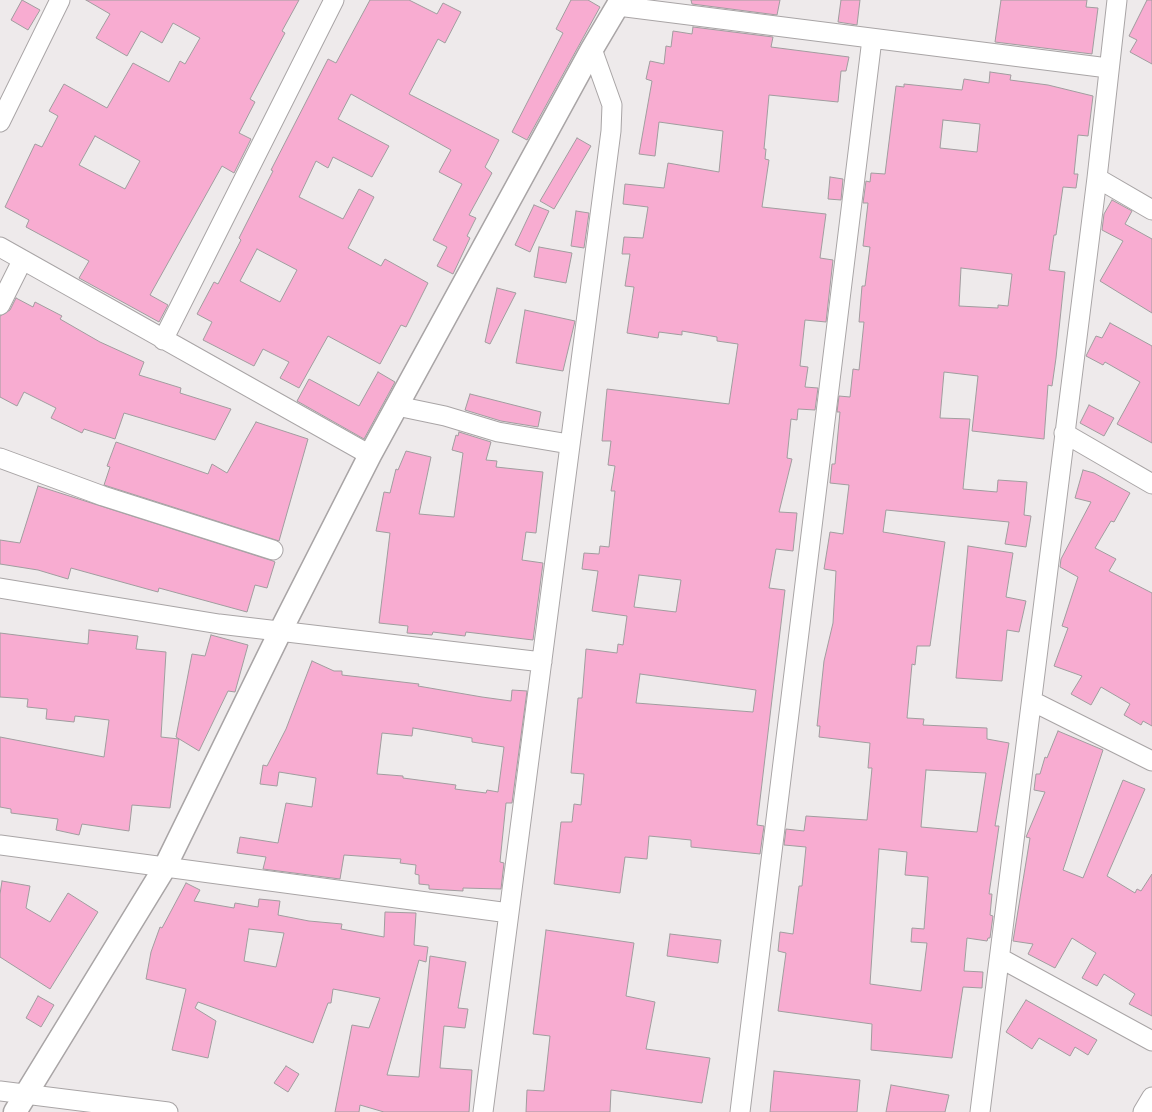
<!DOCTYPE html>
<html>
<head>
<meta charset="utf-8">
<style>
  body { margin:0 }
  canvas { display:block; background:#eeeaeb }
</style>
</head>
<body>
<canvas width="1152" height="1112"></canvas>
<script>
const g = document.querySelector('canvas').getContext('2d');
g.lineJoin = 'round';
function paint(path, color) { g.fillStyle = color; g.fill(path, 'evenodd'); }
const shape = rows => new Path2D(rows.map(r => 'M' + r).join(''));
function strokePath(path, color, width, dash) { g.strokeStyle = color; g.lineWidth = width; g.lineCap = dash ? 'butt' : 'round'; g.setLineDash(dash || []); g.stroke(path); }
const building = shape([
  [22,0,40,10,28,30,11,20,22,0],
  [86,0,299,0,282,31,285,33,250,99,255,102,239,133,251,139,234,173,222,166,150,295,168,305,159,322,79,278,89,261,26,227,29,220,5,207,35,144,42,147,58,116,49,111,64,84,107,108,133,63,169,82,180,61,185,64,200,38,173,23,162,43,141,31,127,56,96,38,110,14,86,0],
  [95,136,140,161,125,189,79,165,95,136],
  [370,0,409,0,437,14,443,3,461,12,445,43,438,39,409,94,499,140,485,167,492,173,469,215,476,218,467,236,470,238,453,274,437,266,447,247,433,240,462,184,439,172,451,150,351,94,338,119,389,146,372,177,333,157,328,168,316,161,299,197,343,219,359,189,374,197,348,248,381,266,385,259,428,283,406,327,401,325,380,364,328,336,299,388,280,378,289,362,263,349,254,366,203,340,212,322,197,314,214,282,218,284,241,240,239,238,273,171,271,170,328,59,336,63,370,0],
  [257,249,297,270,280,302,240,281,257,249],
  [571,0,588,0,600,7,527,140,512,132,563,33,556,29,571,0],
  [691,0,780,0,777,15,692,4,691,0],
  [841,0,860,0,857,25,838,22,841,0],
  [1001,0,1087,0,1086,7,1098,8,1092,54,995,42,1001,0],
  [1147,0,1152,0,1152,64,1130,52,1137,40,1129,36,1147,0],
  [693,27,773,37,771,47,849,57,846,71,841,71,838,102,769,95,764,149,766,149,765,159,769,160,762,207,826,214,820,258,833,260,826,322,805,320,800,366,808,367,805,387,818,388,815,410,798,409,797,420,791,419,787,458,792,459,779,512,797,513,793,551,776,549,769,588,785,590,757,825,764,826,760,854,691,847,691,840,649,836,647,859,625,857,620,893,554,884,561,822,572,822,574,804,581,805,584,774,571,773,578,698,582,698,586,649,617,653,618,644,623,645,627,616,592,611,598,571,582,569,584,553,599,554,600,546,609,547,615,491,611,491,615,466,608,465,611,441,602,441,607,389,729,404,738,344,717,341,717,337,682,331,682,335,659,332,658,338,627,333,634,287,625,286,630,254,622,254,624,237,643,238,648,207,623,204,625,184,664,188,668,163,719,172,723,131,659,122,655,156,639,154,652,81,646,79,650,61,664,64,666,46,671,47,673,31,692,34,693,27],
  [639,575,681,580,676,612,634,607,639,575],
  [640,674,756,690,753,712,636,703,640,674],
  [990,72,1011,75,1010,80,1048,85,1093,96,1088,136,1078,135,1074,174,1078,174,1076,188,1063,187,1056,235,1054,235,1049,270,1065,272,1056,358,1052,386,1048,385,1044,439,972,431,978,376,944,372,940,418,970,419,963,489,997,492,998,480,1027,482,1024,515,1031,516,1026,547,1005,544,1009,522,886,510,883,532,945,542,930,646,917,646,915,665,912,664,907,718,924,719,923,725,987,728,987,739,1009,743,995,826,999,826,989,894,992,894,990,915,993,916,990,938,988,938,987,941,967,938,964,971,983,972,982,988,963,987,952,1058,871,1050,872,1024,778,1011,786,953,778,951,780,932,793,934,799,886,802,886,806,847,784,845,786,829,804,831,806,816,867,820,872,768,868,768,870,743,819,737,820,726,817,726,824,661,833,623,836,571,824,569,830,532,843,534,849,485,830,483,832,464,835,464,840,412,837,412,839,396,850,397,853,369,859,370,864,322,859,322,862,286,865,286,870,247,863,246,868,203,863,203,866,181,870,182,871,173,885,174,896,86,904,87,904,84,962,90,964,79,989,83,990,72],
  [943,120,980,124,977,152,940,148,943,120],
  [961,268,1012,274,1008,306,998,305,998,308,959,306,961,268],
  [926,770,986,773,977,832,921,827,926,770],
  [879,849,907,852,905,875,928,877,924,929,912,928,911,942,927,943,921,991,870,984,879,849],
  [577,138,591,146,554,209,540,201,577,138],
  [830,177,843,179,841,200,828,199,830,177],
  [1112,200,1132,211,1125,224,1152,239,1152,313,1100,281,1123,241,1102,230,1104,214,1112,200],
  [534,205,549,211,530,252,515,245,534,205],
  [576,211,589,213,584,248,571,246,576,211],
  [539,247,572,253,566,283,534,277,539,247],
  [497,288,516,293,490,344,485,342,497,288],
  [16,298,33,307,35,302,62,316,60,319,100,342,144,362,139,375,181,388,180,393,231,409,215,440,124,413,115,439,84,429,82,433,51,418,56,408,24,392,17,406,0,397,0,316,10,310,16,298],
  [525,310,575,321,563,371,516,363,525,310],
  [1110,323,1152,346,1152,443,1117,424,1140,382,1105,362,1103,365,1086,356,1096,336,1102,338,1110,323],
  [378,372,395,382,364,439,297,401,309,379,359,406,378,372],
  [470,394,541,412,538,427,501,421,465,410,470,394],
  [1089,405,1114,418,1104,436,1080,423,1089,405],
  [256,422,308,439,279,541,104,485,110,467,107,466,116,442,208,474,212,464,227,473,256,422],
  [459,432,491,442,486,460,497,461,496,467,543,472,536,533,526,532,522,560,543,563,533,640,466,632,465,636,433,632,432,635,407,633,408,626,379,623,390,533,376,531,384,492,390,493,396,469,398,470,406,451,431,457,419,514,454,517,463,453,452,450,456,435,458,436,459,432],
  [1083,470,1094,473,1130,493,1114,522,1111,521,1095,548,1116,559,1109,571,1152,593,1152,726,1143,721,1141,725,1124,715,1130,704,1101,687,1091,705,1071,694,1082,676,1054,666,1068,628,1062,626,1078,577,1060,567,1061,559,1091,502,1075,498,1083,470],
  [38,486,273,561,275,562,267,588,255,585,247,612,159,588,158,592,71,568,68,579,38,570,0,564,0,540,20,543,38,486],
  [968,546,1013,553,1006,597,1026,601,1019,632,1007,630,1002,681,956,678,968,546],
  [89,630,138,636,136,649,166,652,161,737,179,739,170,808,132,805,129,831,82,824,79,835,56,830,58,819,11,813,11,809,0,807,0,737,104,757,109,720,75,716,74,722,46,719,47,709,27,707,28,699,0,697,0,633,88,644,89,630],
  [211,635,248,645,235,692,228,691,199,751,176,737,192,654,205,656,211,635],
  [312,661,334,671,342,671,342,675,419,684,418,686,482,697,511,701,512,690,527,691,512,803,506,803,500,862,504,863,501,889,463,888,463,891,429,889,429,885,419,884,419,875,415,874,416,865,400,863,401,859,344,855,340,879,263,869,266,857,237,853,240,837,278,843,286,803,312,807,316,778,279,772,277,786,260,784,263,765,267,766,286,729,312,661],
  [413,728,472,738,472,742,504,747,498,792,487,790,486,793,455,789,456,785,403,778,403,776,377,774,382,733,412,736,413,728],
  [1058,731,1103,750,1063,870,1083,878,1123,780,1145,789,1107,876,1135,893,1137,889,1141,891,1152,874,1152,1016,1129,1004,1135,994,1104,974,1097,986,1082,978,1096,953,1072,938,1055,968,1028,954,1033,944,1013,941,1030,838,1026,837,1045,792,1034,790,1036,774,1040,774,1045,757,1047,758,1058,731],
  [2,881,30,886,26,908,50,922,68,893,98,912,50,989,0,957,0,894,2,881],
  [186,883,200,890,194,901,234,908,235,903,258,907,259,899,280,901,278,915,309,921,342,924,341,929,384,937,385,912,416,913,414,945,428,947,426,962,419,960,387,1075,419,1077,430,956,466,962,458,1008,468,1009,465,1028,444,1026,440,1068,472,1070,469,1112,384,1112,360,1105,359,1112,335,1112,352,1025,369,1028,380,998,333,989,331,1003,328,1003,313,1043,198,1002,195,1008,216,1021,208,1058,172,1050,186,989,146,979,151,952,160,927,162,928,186,883],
  [249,929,284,933,276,967,244,961,249,929],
  [546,930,634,943,626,996,655,1002,646,1049,710,1058,702,1103,611,1090,610,1112,526,1112,527,1090,544,1091,550,1036,533,1034,546,930],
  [670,934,721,940,718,963,667,956,670,934],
  [38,996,54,1005,41,1027,26,1018,38,996],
  [1026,1000,1097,1040,1088,1055,1075,1047,1070,1056,1039,1038,1032,1049,1006,1032,1026,1000],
  [286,1066,299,1074,288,1092,274,1083,286,1066],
  [774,1071,860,1080,857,1112,770,1112,774,1071],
  [891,1085,949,1095,945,1112,886,1112,891,1085]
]);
const minor = shape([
  [618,6,1108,68],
  [0,122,60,0],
  [1097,178,1152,210],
  [0,247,370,455],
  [0,305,22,261],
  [163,340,334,0],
  [397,406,445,416,498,432,569,444],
  [1064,433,1152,484],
  [0,458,103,496,273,550],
  [0,588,219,624,542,662],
  [1032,701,1152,761],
  [0,845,509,913],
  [1000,958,1152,1041],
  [0,1091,168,1112],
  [483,1112,611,131,612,105,592,49],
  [740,1112,872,39],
  [980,1112,1097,178,1117,0],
  [1143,1112,1152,1097]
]);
const tertiary = shape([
  [15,1112,165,867,281,630,370,455,592,49,621,0]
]);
paint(building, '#f8acd1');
strokePath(building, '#a19d9f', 1);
strokePath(minor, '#a9a5a6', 21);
strokePath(tertiary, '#a9a5a6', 25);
strokePath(minor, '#fff', 19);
strokePath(tertiary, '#fff', 22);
</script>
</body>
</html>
